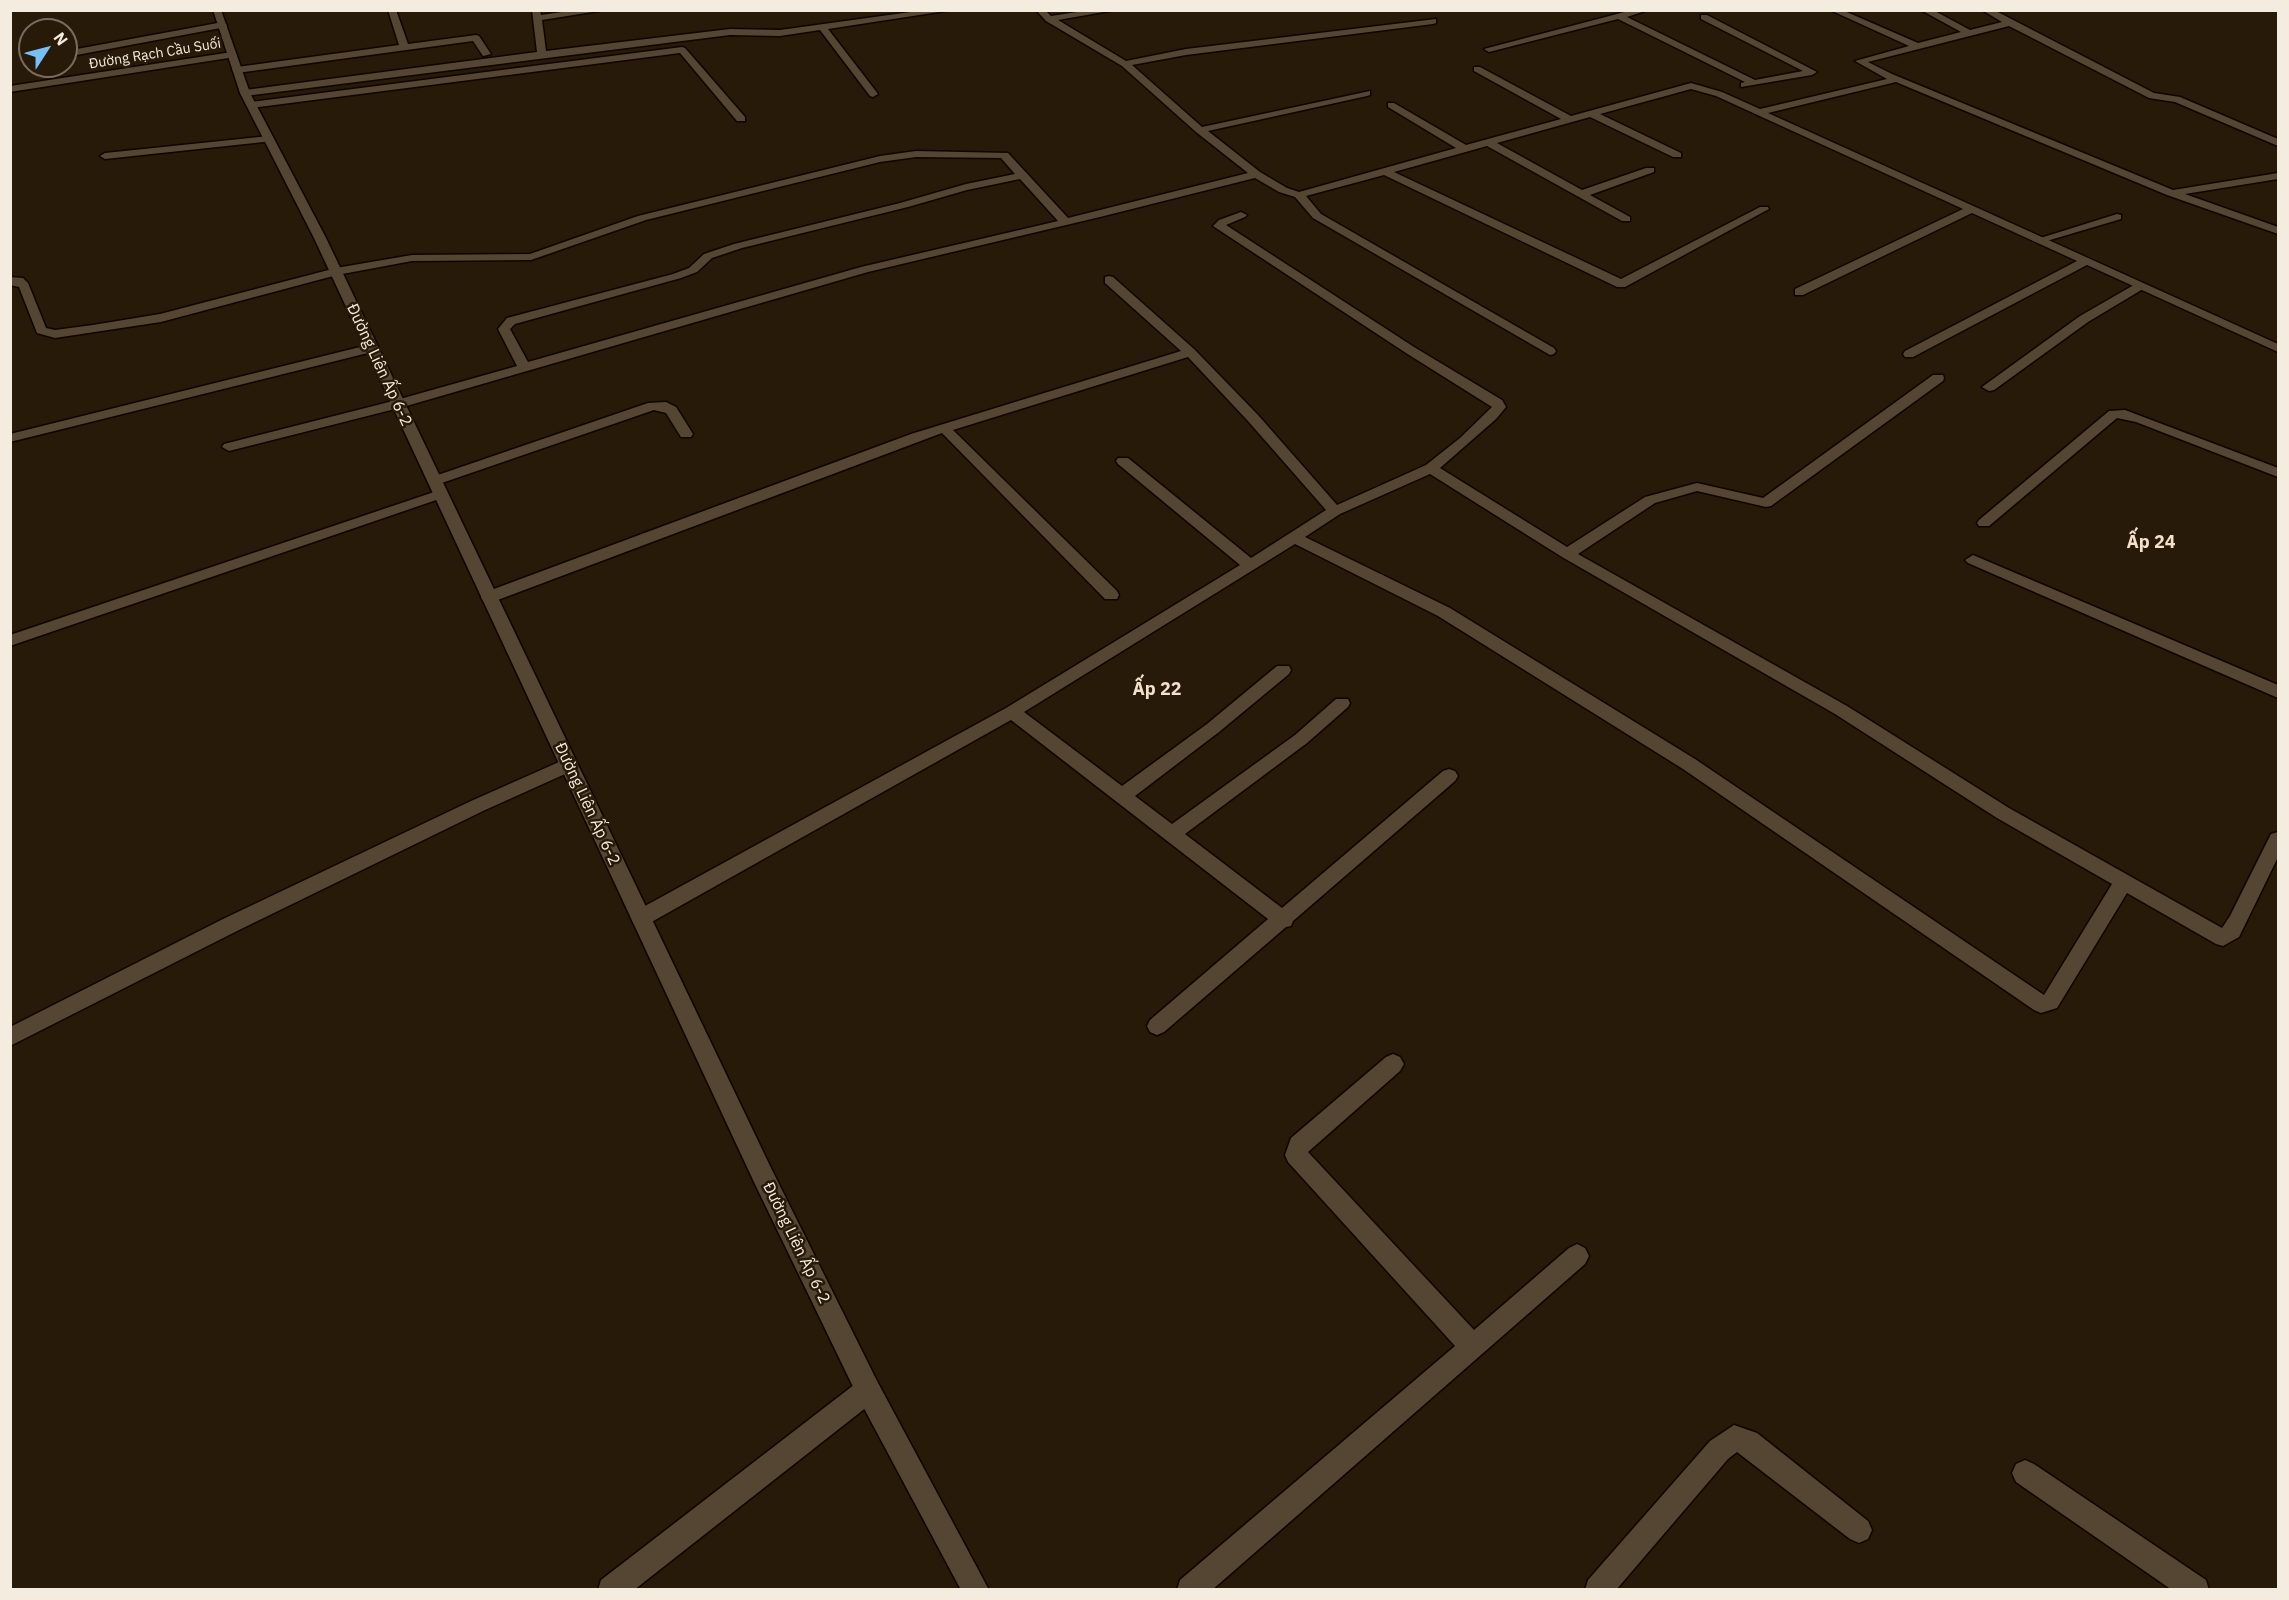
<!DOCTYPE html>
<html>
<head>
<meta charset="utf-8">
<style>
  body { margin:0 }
  #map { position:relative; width:2289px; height:1600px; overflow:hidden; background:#271a08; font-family:"IBM Plex Sans",sans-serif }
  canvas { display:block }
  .frame { position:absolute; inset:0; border:12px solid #f5ece0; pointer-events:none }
  .north { position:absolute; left:18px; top:18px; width:60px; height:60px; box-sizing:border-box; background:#271a08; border:2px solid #796e5e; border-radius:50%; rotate:54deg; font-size:16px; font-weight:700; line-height:24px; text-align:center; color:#f5ece0 }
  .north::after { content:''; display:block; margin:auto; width:21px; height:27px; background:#78bff7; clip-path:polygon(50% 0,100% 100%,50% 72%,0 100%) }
</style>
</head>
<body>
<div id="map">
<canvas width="2289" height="1600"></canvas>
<div class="frame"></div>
<div class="north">N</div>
</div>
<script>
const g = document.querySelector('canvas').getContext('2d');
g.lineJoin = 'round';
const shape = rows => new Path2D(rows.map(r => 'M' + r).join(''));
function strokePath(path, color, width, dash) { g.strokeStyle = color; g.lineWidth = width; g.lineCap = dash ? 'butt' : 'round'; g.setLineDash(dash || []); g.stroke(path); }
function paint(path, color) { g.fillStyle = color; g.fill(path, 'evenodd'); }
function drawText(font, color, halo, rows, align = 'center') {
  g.font = font + ' "IBM Plex Sans",sans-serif'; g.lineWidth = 5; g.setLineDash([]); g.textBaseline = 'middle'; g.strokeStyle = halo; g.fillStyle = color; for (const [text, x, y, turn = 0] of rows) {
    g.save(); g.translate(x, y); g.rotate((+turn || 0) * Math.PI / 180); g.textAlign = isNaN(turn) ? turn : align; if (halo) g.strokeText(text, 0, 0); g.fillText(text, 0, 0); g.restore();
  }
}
const service = shape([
  [223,22,227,25,226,27,66,57,66,51,223,22],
  [269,136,274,139,273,141,105,159,100,156,105,153,269,136],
  [2117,214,2121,215,2121,219,2040,243,2034,240,2117,214],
  [2139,282,2145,286,2143,289,2088,322,1994,390,1989,391,1982,387,2080,316,2139,282]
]);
const minor = shape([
  [388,10,396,10,408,44,476,35,479,36,491,54,483,56,473,41,237,73,232,70,237,67,399,45,388,10],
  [532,10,540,10,541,15,576,10,605,10,542,20,546,51,730,29,780,30,925,10,952,10,828,29,878,94,873,97,870,96,820,30,780,36,730,35,245,96,240,93,245,90,537,52,532,10],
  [1036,10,1045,10,1051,16,1090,10,1115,10,1058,20,1126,61,1186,49,1436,19,1436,23,1433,24,1186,55,1132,65,1202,127,1370,91,1370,95,1367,96,1208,131,1260,172,1287,188,1299,192,1456,148,1388,107,1388,103,1394,103,1466,145,1561,119,1474,71,1474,67,1480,67,1571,116,1691,83,1722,92,1760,109,1887,79,1855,61,1909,46,1830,10,1842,10,1918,43,1961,32,1921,10,1933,10,1970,30,2002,22,1982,10,1994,10,2154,93,2180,97,2278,139,2278,146,2175,102,2149,98,2009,26,1868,62,1892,74,2173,190,2278,173,2278,179,2185,194,2278,227,2278,234,2167,195,1896,82,1768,113,2278,344,2278,352,2087,265,1913,357,1905,357,1903,354,1905,351,2077,261,1972,213,1803,295,1795,295,1795,289,1963,209,1716,96,1691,89,1600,114,1681,153,1681,157,1673,157,1590,117,1497,143,1582,190,1646,168,1654,168,1654,172,1590,195,1630,217,1630,221,1622,221,1487,146,1394,172,1621,279,1760,207,1768,207,1769,209,1625,287,1617,287,1384,175,1306,196,1321,214,1554,348,1556,351,1554,354,1550,355,1313,218,1295,197,1279,192,1255,178,1100,217,868,272,403,407,229,451,222,447,224,444,393,401,517,366,498,329,507,318,673,274,689,268,704,254,734,244,900,203,966,184,1015,174,1001,158,916,157,880,162,646,220,531,260,412,261,337,275,161,322,55,338,37,333,19,287,10,285,10,277,23,278,28,283,46,328,55,330,93,325,160,314,336,268,412,255,530,254,638,216,880,156,916,151,1008,153,1068,218,1248,173,1196,132,1122,66,1046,21,1036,10],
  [1020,179,1058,221,861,267,528,362,510,329,515,324,681,278,697,272,712,258,742,248,908,207,967,190,1020,179],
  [1632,10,1648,10,1627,17,1755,80,1803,71,1701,19,1701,15,1707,15,1817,72,1812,75,1741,87,1741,83,1745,82,1618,19,1489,52,1484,49,1632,10],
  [682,47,685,48,745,117,745,121,737,121,680,53,251,108,246,105,251,102,682,47],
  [232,52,237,55,235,57,10,92,10,86,232,52],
  [1241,212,1247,215,1245,217,1226,225,1414,347,1502,400,1506,407,1496,419,1440,468,1567,547,1645,497,1697,483,1763,498,1933,375,1943,375,1944,378,1943,381,1771,506,1766,507,1697,491,1655,503,1578,554,1847,706,2009,808,2222,928,2230,916,2271,834,2278,832,2278,857,2239,937,2223,946,2216,944,2127,893,2057,1008,2041,1013,2034,1010,1683,769,1438,616,1295,544,1024,712,1122,786,1207,724,1277,666,1289,666,1291,670,1289,674,1219,732,1135,796,1172,824,1295,735,1336,699,1348,699,1350,703,1348,707,1307,743,1185,834,1282,908,1443,771,1449,769,1455,771,1458,776,1455,781,1293,921,1291,926,1286,927,1164,1032,1157,1035,1150,1032,1147,1026,1150,1020,1268,919,1011,720,648,924,641,926,634,924,631,918,634,912,1006,708,1240,565,1118,464,1116,461,1118,458,1128,458,1251,558,1326,510,1248,421,1188,357,953,430,1117,591,1119,595,1117,599,1105,599,942,433,495,601,483,601,481,597,483,593,911,434,1181,351,1105,283,1105,277,1109,276,1113,277,1194,349,1258,415,1337,505,1426,465,1460,438,1492,407,1406,353,1213,226,1219,220,1241,212],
  [1430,474,1562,557,1835,714,1997,818,2112,884,2044,995,1695,759,1450,608,1305,537,1340,514,1430,474],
  [372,344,378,348,376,351,10,442,10,434,372,344],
  [666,402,676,407,693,434,691,437,681,437,666,413,654,410,439,484,434,485,427,481,429,478,648,403,666,402],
  [2125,410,2278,468,2278,477,2136,422,2117,418,1989,526,1979,526,1977,523,1979,520,2109,411,2125,410],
  [440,490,445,491,447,494,445,497,10,646,10,635,440,490],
  [1973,555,2278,685,2278,698,1968,563,1965,560,1973,555],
  [568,758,574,760,577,765,574,770,483,811,237,931,10,1046,10,1027,223,919,471,801,568,758],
  [1393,1054,1400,1057,1404,1064,1400,1071,1308,1152,1474,1330,1569,1248,1577,1244,1585,1248,1589,1256,1585,1264,1212,1590,1177,1590,1180,1580,1455,1346,1288,1162,1285,1155,1291,1138,1386,1057,1393,1054],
  [868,1377,877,1381,881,1390,877,1399,634,1590,598,1590,601,1580,859,1381,868,1377],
  [1734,1425,1757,1433,1868,1521,1872,1530,1868,1539,1859,1543,1850,1539,1737,1452,1728,1459,1616,1590,1585,1590,1588,1580,1710,1441,1734,1425],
  [2025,1460,2034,1464,2206,1580,2209,1590,2172,1590,2016,1482,2012,1473,2016,1464,2025,1460]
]);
const tertiary = shape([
  [213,10,221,10,250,93,326,238,770,1166,877,1381,989,1590,961,1590,859,1399,754,1182,314,238,240,93,213,10]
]);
const farStreetnames = [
  ["Đường Rạch Cầu Suối",155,54,-9]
];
const streetNames = [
  ["Đường Liên Ấp 6-2",379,365,65],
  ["Đường Liên Ấp 6-2",587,804,65],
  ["Đường Liên Ấp 6-2",796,1243,64]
];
const neighbourhoodNames = [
  ["Ấp 24",2151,543],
  ["Ấp 22",1157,690]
];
strokePath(service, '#100500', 3);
strokePath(minor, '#100500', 3);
strokePath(tertiary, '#100500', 3);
paint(service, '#544632');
paint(minor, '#544632');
paint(tertiary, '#544632');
drawText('14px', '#f5ece0', '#271a08', farStreetnames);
drawText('16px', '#f5ece0', '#271a08', streetNames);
drawText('bold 18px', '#f3e1cb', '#271a08', neighbourhoodNames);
</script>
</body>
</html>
